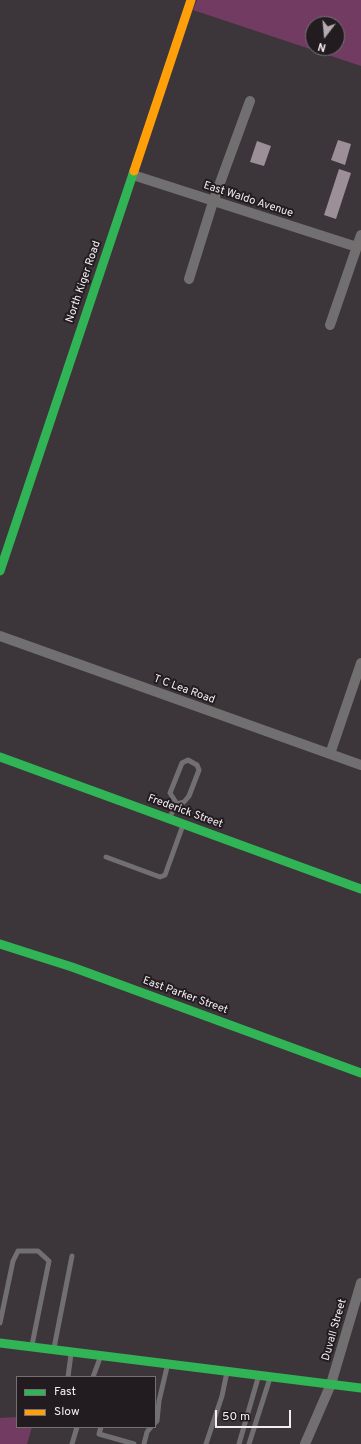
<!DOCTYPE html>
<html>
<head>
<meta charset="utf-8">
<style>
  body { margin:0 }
  #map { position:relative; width:361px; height:1444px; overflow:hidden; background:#3c353a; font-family:Overpass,sans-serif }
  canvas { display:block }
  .legend { position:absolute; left:16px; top:1376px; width:140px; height:52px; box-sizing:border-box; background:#221c20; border:1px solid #766f74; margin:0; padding:5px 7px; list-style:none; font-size:12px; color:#f4ecf1 }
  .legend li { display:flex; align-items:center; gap:8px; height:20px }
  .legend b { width:20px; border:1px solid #766f74 }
  .north { position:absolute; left:305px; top:16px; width:40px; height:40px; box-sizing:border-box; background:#221c20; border:1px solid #766f74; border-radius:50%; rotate:196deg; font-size:11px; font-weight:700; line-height:16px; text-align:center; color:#f4ecf1 }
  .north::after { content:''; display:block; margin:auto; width:14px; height:18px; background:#b4acb1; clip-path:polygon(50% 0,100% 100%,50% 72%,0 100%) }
  .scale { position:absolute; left:215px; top:1410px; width:76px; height:18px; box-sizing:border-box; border:2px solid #f4ecf1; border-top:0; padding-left:5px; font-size:12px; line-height:14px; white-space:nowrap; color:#f4ecf1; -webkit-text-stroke:3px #221c20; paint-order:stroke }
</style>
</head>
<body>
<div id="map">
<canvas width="361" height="1444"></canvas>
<ul class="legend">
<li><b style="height:5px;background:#30b455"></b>Fast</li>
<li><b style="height:5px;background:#ff9f0a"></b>Slow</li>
</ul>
<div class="north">N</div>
<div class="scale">50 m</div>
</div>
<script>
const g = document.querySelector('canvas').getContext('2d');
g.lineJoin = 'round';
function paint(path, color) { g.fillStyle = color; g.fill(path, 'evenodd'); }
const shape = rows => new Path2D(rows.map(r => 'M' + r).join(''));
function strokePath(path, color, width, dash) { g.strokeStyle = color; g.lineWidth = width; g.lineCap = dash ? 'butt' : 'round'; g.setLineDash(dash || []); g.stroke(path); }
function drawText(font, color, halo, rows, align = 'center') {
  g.font = font + ' Overpass,sans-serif'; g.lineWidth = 4; g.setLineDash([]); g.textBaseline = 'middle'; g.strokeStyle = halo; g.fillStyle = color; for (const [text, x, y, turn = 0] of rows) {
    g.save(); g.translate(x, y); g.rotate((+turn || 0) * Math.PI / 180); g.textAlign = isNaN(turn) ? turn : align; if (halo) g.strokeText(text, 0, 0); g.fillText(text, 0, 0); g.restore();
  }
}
const green = shape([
  [197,0,361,0,361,66,193,10],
  [313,24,337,24,337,48,313,48],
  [17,1417,17,1427,32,1427,27,1444,0,1444,0,1418]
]);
const building = shape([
  [338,140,351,144,345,165,331,160],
  [257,141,271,146,264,166,250,162],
  [339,169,351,173,336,219,324,215]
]);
const lane = shape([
  [169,818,177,804,184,802,189,796,199,770,197,765,188,760,182,763,170,793,177,804],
  [106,857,160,877,165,875,183,825],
  [0,1323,13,1261,18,1251,38,1251,49,1261,32,1345],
  [54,1348,72,1256],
  [68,1377,71,1354],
  [93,1377,100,1358],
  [155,1423,157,1421,159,1401,167,1367],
  [101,1427,99,1434,134,1444],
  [72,1444,77,1427],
  [144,1444,147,1432,151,1427],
  [206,1444,222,1396,227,1372],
  [239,1444,258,1378],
  [249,1444,270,1378]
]);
const street = shape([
  [133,175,357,247],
  [189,279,213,202,250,101],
  [330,325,361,235],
  [0,636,361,765],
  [330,754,361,663],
  [305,1444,331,1384,361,1283]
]);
const fast = shape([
  [0,571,134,171],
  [0,757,361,889],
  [0,944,72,967,361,1073],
  [0,1343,361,1388]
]);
const slow = shape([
  [134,171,191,0]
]);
const streetNames = [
  ["East Waldo Avenue",248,200,18],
  ["North Kiger Road",84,282,-71],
  ["T C Lea Road",184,690,20],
  ["Frederick Street",185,812,20],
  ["East Parker Street",185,996,20],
  ["Duvall Street",335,1330,-74]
];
paint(green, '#723b62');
paint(building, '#9c8f98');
strokePath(lane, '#726f71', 5);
strokePath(street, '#726f71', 10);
strokePath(fast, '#30b455', 9);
strokePath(slow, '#ff9f0a', 9);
drawText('11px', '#f4ecf1', '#221c20', streetNames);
</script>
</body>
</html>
